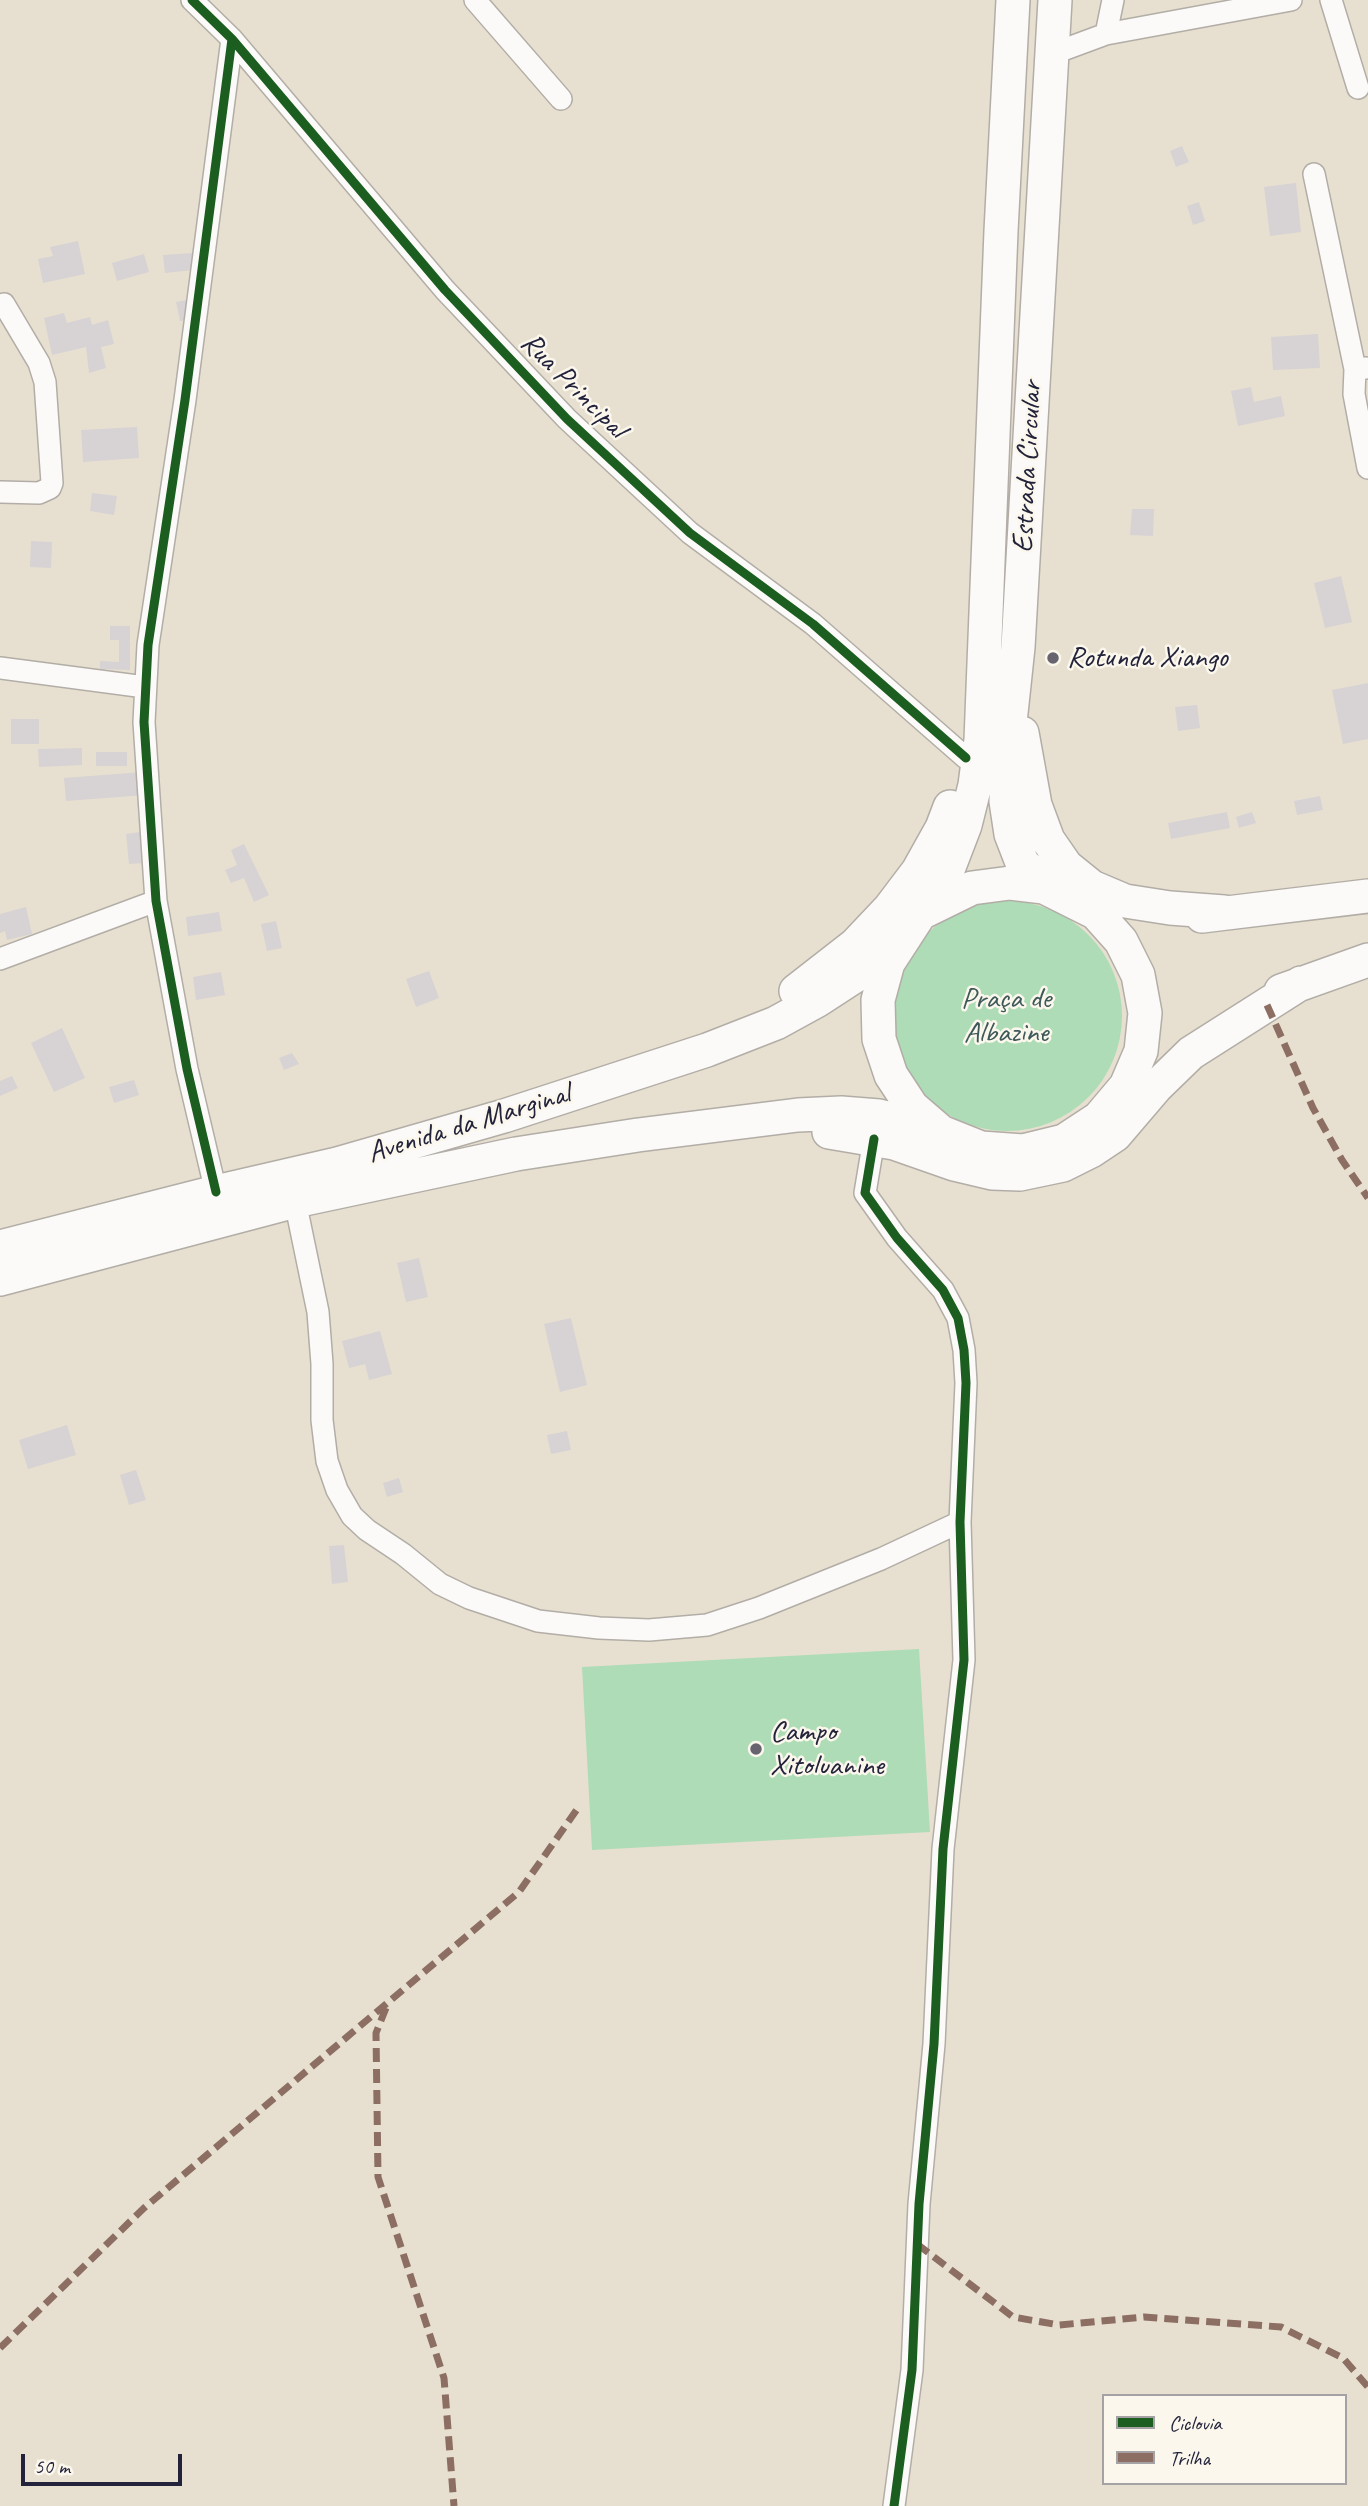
<!DOCTYPE html>
<html>
<head>
<meta charset="utf-8">
<style>
  body { margin:0 }
  #map { position:relative; width:1368px; height:2506px; overflow:hidden; background:#e7e0d0; font-family:Caveat,sans-serif }
  canvas { display:block }
  .legend { position:absolute; left:1102px; top:2394px; width:245px; height:91px; box-sizing:border-box; background:#fbf7ec; border:2px solid #a4a2a5; margin:0; padding:9px 12px; list-style:none; font-size:21px; color:#22223b }
  .legend li { display:flex; align-items:center; gap:14px; height:35px }
  .legend b { width:35px; border:2px solid #a4a2a5 }
  .scale { position:absolute; left:21px; top:2454px; width:161px; height:32px; box-sizing:border-box; border:4px solid #22223b; border-top:0; padding-left:9px; font-size:21px; line-height:24px; white-space:nowrap; color:#22223b; -webkit-text-stroke:5px #fbf7ec; paint-order:stroke }
</style>
</head>
<body>
<div id="map">
<canvas width="1368" height="2506"></canvas>
<ul class="legend">
<li><b style="height:9px;background:#1b5e20"></b>Ciclovia</li>
<li><b style="height:9px;background:#8d6e63"></b>Trilha</li>
</ul>
<div class="scale">50 m</div>
</div>
<script>
const g = document.querySelector('canvas').getContext('2d');
g.lineJoin = 'round';
function paint(path, color) { g.fillStyle = color; g.fill(path, 'evenodd'); }
const shape = rows => new Path2D(rows.map(r => 'M' + r).join(''));
function strokePath(path, color, width, dash) { g.strokeStyle = color; g.lineWidth = width; g.lineCap = dash ? 'butt' : 'round'; g.setLineDash(dash || []); g.stroke(path); }
function drawText(font, color, halo, rows, align = 'center') {
  g.font = font + ' Caveat,sans-serif'; g.lineWidth = 5; g.setLineDash([]); g.textBaseline = 'middle'; g.strokeStyle = halo; g.fillStyle = color; for (const [text, x, y, turn = 0] of rows) {
    g.save(); g.translate(x, y); g.rotate((+turn || 0) * Math.PI / 180); g.textAlign = isNaN(turn) ? turn : align; if (halo) g.strokeText(text, 0, 0); g.fillText(text, 0, 0); g.restore();
  }
}
const green = shape([
  '892 1016a115 115 0 1 1 230 0a115 115 0 1 1-230 0Z',
  [919,1649,930,1832,592,1850,582,1667]
]);
const building = shape([
  [1182,146,1189,162,1176,167,1170,151],
  [1296,183,1301,232,1270,236,1264,187],
  [1199,202,1205,221,1193,225,1187,206],
  [78,241,85,274,43,283,38,259,53,256,50,247],
  [192,253,193,270,165,273,163,255],
  [144,254,149,272,117,281,112,263],
  [197,298,195,319,180,321,176,302],
  [64,313,67,323,90,317,92,325,108,320,114,344,101,347,106,368,89,373,86,347,52,355,44,318],
  [1318,334,1320,368,1273,370,1271,337],
  [1251,387,1254,402,1281,396,1285,416,1238,426,1231,391],
  [137,427,139,458,83,462,81,430],
  [92,493,117,496,114,515,90,511],
  [1132,509,1154,509,1153,536,1130,535],
  [31,541,52,542,51,568,30,567],
  [1341,576,1352,622,1325,628,1314,583],
  [110,626,130,626,130,670,100,669,100,661,119,662,119,640,110,640],
  [1368,683,1368,739,1343,744,1332,690],
  [1197,705,1200,728,1178,731,1175,707],
  [11,719,39,719,39,744,11,744],
  [82,748,82,765,39,767,38,749],
  [96,752,127,752,127,766,96,766],
  [143,772,145,795,66,801,64,778],
  [1320,796,1323,810,1297,815,1294,801],
  [1227,812,1230,828,1171,839,1168,823],
  [1252,812,1256,823,1239,828,1236,817],
  [140,832,144,863,129,864,126,834],
  [244,844,269,895,254,902,244,878,231,883,225,870,237,865,231,850],
  [26,907,32,934,7,940,5,931,0,933,0,914],
  [219,912,222,931,188,936,186,917],
  [276,921,282,948,267,951,261,924],
  [429,971,439,998,416,1007,406,979],
  [221,972,225,995,196,1000,193,977],
  [62,1028,85,1078,54,1092,31,1043],
  [292,1053,299,1064,284,1070,279,1058],
  [12,1076,18,1088,0,1096,0,1081],
  [134,1080,139,1095,114,1103,109,1087],
  [419,1258,428,1297,406,1302,397,1263],
  [571,1318,587,1385,560,1392,544,1324],
  [380,1331,392,1374,369,1380,365,1364,349,1368,342,1341],
  [67,1425,76,1455,28,1469,19,1440],
  [567,1431,571,1450,551,1454,547,1435],
  [136,1470,146,1500,129,1505,120,1475],
  [399,1478,403,1492,387,1497,383,1483],
  [344,1545,348,1582,332,1584,329,1546]
]);
const street = shape([
  [192,0,232,39,445,290,567,419,690,533,813,624,966,758],
  [475,0,561,99],
  [1331,0,1358,88],
  [1106,34,1113,0],
  [1052,54,1106,34,1291,0],
  [1314,174,1355,369],
  [1366,368,1355,369,1354,394,1368,468],
  [0,492,39,493,50,488,52,483,45,382,39,363,4,304],
  [0,668,145,687],
  [0,959,156,901],
  [874,1139,865,1193,897,1238,943,1290,958,1318,964,1350,966,1383,960,1522,964,1660,943,1849,934,2044,919,2204,912,2370,894,2506],
  [216,1192,187,1069,156,901,144,722,148,645,185,400,232,39],
  [295,1201,318,1312,322,1364,322,1420,327,1461,337,1490,352,1516,367,1530,403,1554,440,1584,469,1598,538,1621,599,1628,649,1630,707,1625,759,1608,881,1559,960,1522]
]);
const primary = shape([
  [1055,0,1018,647,1008,741,1006,801,1011,834,1023,865,1057,889],
  [1022,733,1035,805,1048,840,1066,866,1092,887,1125,901,1170,908,1224,912],
  [921,913,972,888,1010,883,1044,887,1096,913,1121,941,1138,975,1145,1013,1141,1051,1126,1086,1099,1118,1064,1141,1023,1151,981,1148,941,1132,912,1107,891,1075,879,1039,878,1000,888,963,947,872,965,825,975,785,981,740,1001,231,1013,0],
  [1202,916,1368,896],
  [796,991,855,945,890,908,918,871,942,828,950,807],
  [1281,991,1368,960],
  [829,1132,894,1143,954,1164,992,1173,1020,1174,1063,1165,1091,1151,1115,1135,1156,1087,1191,1053,1301,983],
  [0,1247,216,1192,337,1164,504,1116,707,1050,776,1023,818,1000,858,974,896,941],
  [0,1279,295,1201,516,1154,638,1135,798,1115,841,1113,879,1116,936,1130]
]);
const quiet = shape([
  [1267,1005,1313,1108,1342,1160,1368,1198],
  [386,2008,376,2033,378,2177,444,2378,454,2506],
  [917,2244,1013,2317,1059,2325,1144,2317,1281,2327,1343,2358,1368,2387],
  [0,2348,144,2208,519,1892,578,1808]
]);
const cycleway = shape([
  [192,0,232,39,445,290,567,419,690,533,813,624,966,758],
  [874,1139,865,1193,897,1238,943,1290,958,1318,964,1350,966,1383,960,1522,964,1660,943,1849,934,2044,919,2204,912,2370,894,2506],
  [216,1192,187,1069,156,901,144,722,148,645,185,400,232,39]
]);
const markers = [
  [1053,658,7,"#67646f"],
  [756,1749,7,"#67646f"]
];
const streetNames = [
  ["Rua Principal",573,386,45],
  ["Estrada Circular",1028,467,-87],
  ["Avenida da Marginal",469,1124,-17]
];
const poiNames = [
  ["Rotunda Xiango",1067,658],
  ["Campo",770,1732],
  ["Xitoluanine",770,1766]
];
const parkNames = [
  ["Praça de",1006,999],
  ["Albazine",1006,1033]
];
paint(green, '#aedcb6');
paint(building, '#d7d2d4');
strokePath(street, '#b2ada6', 24);
strokePath(primary, '#b2ada6', 36);
strokePath(street, '#fbfaf8', 21);
strokePath(primary, '#fbfaf8', 33);
strokePath(quiet, '#8d6e63', 7, [14, 7]);
strokePath(cycleway, '#1b5e20', 9);
for (const [x, y, r, color] of markers) { const dot = new Path2D(); dot.arc(x, y, r, 0, 2 * Math.PI); g.fillStyle = color; g.fill(dot); strokePath(dot, '#fbf7ec', 2.5); }
drawText('30px', '#22223b', '#fbf7ec', streetNames);
drawText('30px', '#22223b', '#fbf7ec', poiNames, 'left');
drawText('30px', '#3e5959', '#fbf7ec', parkNames);
</script>
</body>
</html>
